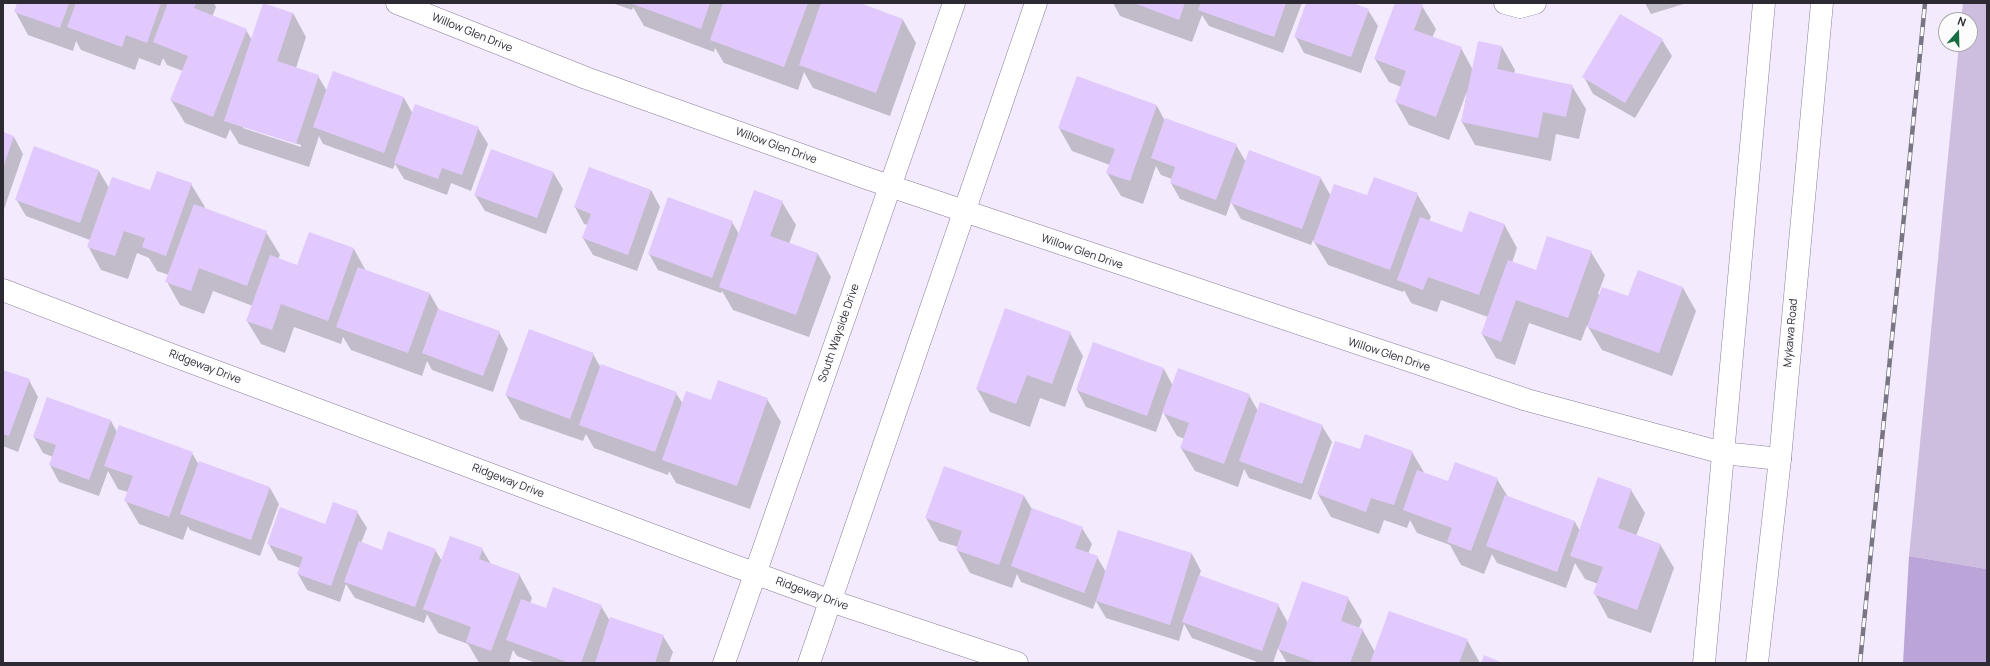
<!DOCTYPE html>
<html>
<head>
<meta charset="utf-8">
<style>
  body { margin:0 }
  #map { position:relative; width:1990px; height:666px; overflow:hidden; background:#f3ebfd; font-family:Manrope,sans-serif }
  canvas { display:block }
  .frame { position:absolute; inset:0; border:4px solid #2e2a34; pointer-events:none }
  .north { position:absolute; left:1938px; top:12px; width:40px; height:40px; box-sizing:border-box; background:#fcfcfc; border:1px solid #aaa8ac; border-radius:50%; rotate:20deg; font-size:11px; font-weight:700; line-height:16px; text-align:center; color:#2e2a34 }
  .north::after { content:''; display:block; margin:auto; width:14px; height:18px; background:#166d40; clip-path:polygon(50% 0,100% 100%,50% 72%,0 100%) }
</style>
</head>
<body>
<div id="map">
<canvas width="1990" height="666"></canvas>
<div class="frame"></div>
<div class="north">N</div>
</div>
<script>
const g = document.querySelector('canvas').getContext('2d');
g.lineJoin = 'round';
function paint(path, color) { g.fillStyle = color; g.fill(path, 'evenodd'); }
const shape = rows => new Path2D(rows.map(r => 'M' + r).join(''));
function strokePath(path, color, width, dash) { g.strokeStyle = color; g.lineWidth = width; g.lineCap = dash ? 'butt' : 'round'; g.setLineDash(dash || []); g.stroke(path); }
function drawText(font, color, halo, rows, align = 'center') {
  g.font = font + ' Manrope,sans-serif'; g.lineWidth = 4; g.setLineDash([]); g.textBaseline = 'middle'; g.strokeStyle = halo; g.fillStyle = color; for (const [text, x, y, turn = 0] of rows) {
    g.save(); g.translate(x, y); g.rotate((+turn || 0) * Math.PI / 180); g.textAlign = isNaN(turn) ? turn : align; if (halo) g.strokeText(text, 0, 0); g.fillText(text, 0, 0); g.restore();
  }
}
const green = shape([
  [1963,3,1987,3,1987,569,1909,556,1959,44,1970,44,1970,20,1961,20]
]);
const forest = shape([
  [1909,556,1987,569,1987,663,1903,663]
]);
const shadow = shape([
  [18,3,166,3,168,6,169,3,214,3,216,7,212,17,246,30,252,40,293,13,306,37,296,68,318,76,327,91,404,98,413,114,478,128,488,144,471,191,451,183,447,195,404,179,395,164,393,169,323,144,319,136,309,167,239,144,230,129,226,139,185,123,171,100,183,71,167,65,163,58,160,66,139,58,135,70,81,50,76,41,73,51,28,35,15,11],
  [243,126,301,145,301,147,243,128],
  [612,3,857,3,903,20,916,43,890,116,813,88,804,72,798,90,724,63,715,48,714,52,644,26,633,7,632,10],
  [1113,3,1302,3,1283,53,1209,26,1202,15,1192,42,1120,16],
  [1307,3,1350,3,1368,10,1378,26,1361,73,1304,53,1295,36],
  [1396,3,1415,3,1422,6,1436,29,1432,38,1461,48,1473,70,1502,47,1515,70,1514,74,1572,86,1586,109,1579,139,1556,134,1551,161,1475,145,1462,122,1467,91,1449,140,1409,125,1396,102,1401,87,1389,82,1375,59],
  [1645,3,1687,3,1651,14],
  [1662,40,1672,56,1635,118,1593,94,1584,77],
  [1157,106,1165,121,1236,145,1246,162,1320,177,1331,196,1367,197,1417,194,1431,217,1429,221,1462,233,1504,224,1517,248,1512,263,1536,271,1591,252,1605,275,1598,294,1600,295,1629,298,1683,288,1696,311,1672,376,1602,350,1587,325,1581,341,1529,323,1515,365,1496,358,1482,334,1488,317,1441,300,1437,312,1411,303,1404,290,1403,292,1328,265,1313,240,1311,245,1241,219,1231,202,1226,216,1180,199,1171,183,1172,179,1161,175,1156,166,1143,204,1121,196,1107,173,1110,165,1072,151,1059,128],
  [3,133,14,137,23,154,4,209],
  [35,148,99,171,109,188,151,191,191,184,205,207,204,209,266,232,280,255,278,259,298,266,354,249,366,271,430,294,439,310,499,332,508,349,493,392,432,370,427,361,422,376,351,350,343,337,341,344,294,327,285,353,261,344,247,321,253,306,213,291,204,314,180,305,167,282,169,275,157,271,149,258,137,253,128,279,101,270,88,246,90,240,26,216,16,199],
  [589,168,651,190,660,207,637,271,593,255,583,238,588,225,584,224,575,207],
  [553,172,563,189,546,234,485,211,475,195],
  [782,202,796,225,789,244,818,254,831,277,809,337,733,310,722,291,721,293,658,270,649,254,732,222,739,234],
  [1070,333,1083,356,1065,407,1040,398,1030,427,990,412,977,389],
  [1094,344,1164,369,1173,386,1249,395,1258,411,1322,426,1332,442,1311,500,1249,478,1244,469,1238,487,1195,471,1181,448,1185,439,1177,436,1163,412,1156,432,1086,407,1077,390],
  [593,354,601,368,676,393,683,404,767,399,781,422,750,509,676,483,669,471,668,475,594,448,586,434,583,441,520,419,506,395],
  [3,371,29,380,38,397,18,452,3,446],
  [111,421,117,432,192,453,199,465,270,488,279,504,260,556,190,530,188,526,183,540,139,524,125,500,128,492,118,489,108,471,99,496,59,482,50,465,53,457,43,453,34,437],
  [1360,450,1412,452,1425,474,1448,482,1497,479,1508,497,1575,522,1580,531,1631,490,1645,513,1636,536,1660,544,1674,568,1651,633,1608,618,1595,594,1598,584,1585,579,1575,563,1566,588,1497,563,1492,554,1484,574,1461,565,1450,545,1417,533,1410,520,1407,528,1384,520,1379,534,1331,517,1318,494],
  [1024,496,1032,509,1082,528,1092,544,1088,554,1097,557,1106,572,1119,531,1192,554,1201,571,1199,576,1278,605,1288,623,1348,598,1362,621,1359,628,1362,629,1375,652,1467,640,1480,663,1287,663,1278,648,1273,663,1260,663,1192,638,1184,624,1179,641,1106,618,1096,601,1093,609,1021,582,1017,574,1012,588,970,573,957,550,958,547,939,541,926,518],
  [357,512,367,528,361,543,382,551,435,550,442,561,482,549,491,564,519,574,532,598,530,603,546,609,601,606,610,621,663,636,673,652,669,663,536,663,517,656,513,650,509,663,479,663,468,644,438,633,427,614,424,623,355,598,346,584,340,602,307,590,298,574,300,568,278,560,268,543,326,525]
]);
const building = shape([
  [17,3,69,3,60,28,14,12],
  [76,3,161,3,147,43,126,35,122,47,67,27],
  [168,3,196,3,194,8,247,29,213,117,170,100,188,56,153,42],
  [263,3,293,13,277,61,319,75,296,144,224,121],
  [630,3,710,3,701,29],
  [723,3,808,3,784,67,710,40],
  [821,3,860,3,903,19,876,93,799,65],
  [1134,3,1185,3,1179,20],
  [1201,3,1286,3,1274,37,1198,10],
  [1306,3,1353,3,1369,9,1351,57,1294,37],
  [1395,3,1418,3,1423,5,1414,30,1462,47,1436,117,1395,102,1406,71,1374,59],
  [1620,14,1663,39,1625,103,1582,77],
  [1478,41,1502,46,1497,69,1573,85,1566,117,1543,112,1538,138,1461,122],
  [333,71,404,97,384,153,313,127],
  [1077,76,1157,105,1130,181,1106,173,1115,149,1058,128],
  [415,104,479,127,462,175,442,168,438,179,394,163],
  [1165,118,1237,144,1216,200,1170,183,1175,167,1151,158],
  [3,132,14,136,3,168],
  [34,146,99,170,80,223,15,200],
  [491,149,554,172,537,218,474,195],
  [1249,150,1321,177,1302,229,1230,203],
  [589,167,651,190,628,255,582,238,591,214,574,207],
  [157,171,192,183,166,256,142,247,145,238,124,231,115,256,87,247,112,177,150,190],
  [1374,177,1418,193,1390,270,1313,242,1334,184,1367,195],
  [754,190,783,201,770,236,818,253,796,315,719,287],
  [668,197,733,221,712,278,648,254],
  [194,204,267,231,247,286,199,268,191,291,165,282],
  [1469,211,1505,224,1479,295,1428,277,1423,290,1397,280,1420,217,1462,232],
  [309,232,354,248,328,321,281,304,272,330,246,321,270,255,297,265],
  [1547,236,1592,251,1568,318,1516,300,1501,342,1481,334,1508,260,1536,270],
  [358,267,430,293,408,353,336,327],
  [1638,270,1683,287,1659,353,1587,327,1602,287,1628,296],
  [1005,308,1071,332,1052,384,1027,375,1016,404,976,389],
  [438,309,500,331,483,376,422,353],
  [529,329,594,353,570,419,505,395],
  [1093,342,1164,368,1147,416,1076,390],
  [601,364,677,392,655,452,579,425],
  [1178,368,1250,394,1224,464,1180,448,1189,423,1162,413],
  [3,370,30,379,9,436,3,434],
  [718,380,768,398,737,486,662,460,686,391,711,400],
  [47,397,111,420,89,480,49,465,56,445,33,437],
  [1260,402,1323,425,1302,484,1239,461],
  [119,425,193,452,169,517,124,501,133,476,104,466],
  [1365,434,1413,451,1394,505,1371,498,1366,512,1317,494,1335,441,1360,449],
  [199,461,270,487,251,540,180,514],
  [1455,462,1498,478,1471,551,1447,542,1452,528,1403,510,1417,470,1448,481],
  [944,466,1024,495,999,565,956,550,962,531,925,518],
  [1598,477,1632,489,1618,528,1661,544,1637,610,1593,594,1603,567,1570,556],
  [1505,495,1575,521,1557,572,1486,546],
  [333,502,358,511,331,586,297,574,303,557,267,544,280,507,325,524],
  [1032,508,1083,527,1075,548,1098,556,1084,593,1011,566],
  [1118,530,1192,553,1170,625,1096,601],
  [388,531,436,549,415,607,344,582,359,541,382,550],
  [450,536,483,548,479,559,520,574,491,651,466,642,471,627,423,609],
  [1199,575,1279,604,1262,651,1182,622],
  [1302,581,1349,597,1341,621,1363,629,1350,663,1317,663,1278,649],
  [553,587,602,605,581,663,570,663,506,640,521,599,546,608],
  [1389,611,1468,639,1459,663,1370,663],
  [610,617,664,635,655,663,595,663],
  [1484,655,1503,663,1481,663]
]);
const minor = shape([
  [397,3,586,78,866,178,1527,400,1723,453,1780,459],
  [1505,3,1520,7,1535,3],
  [3,290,172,355,732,565,831,601,1017,663]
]);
const tertiary = shape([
  [724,663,954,3],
  [809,663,1036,3]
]);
const secondary = shape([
  [1704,663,1764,3],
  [1757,663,1780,459,1822,3]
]);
const rail = shape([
  [1860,663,1925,3]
]);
const streetNames = [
  ["Willow Glen Drive",472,33,22],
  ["Willow Glen Drive",776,146,20],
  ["Willow Glen Drive",1082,252,19],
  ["South Wayside Drive",839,333,-71],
  ["Mykawa Road",1791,333,-85],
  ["Willow Glen Drive",1389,355,18],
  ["Ridgeway Drive",205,367,21],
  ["Ridgeway Drive",508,481,21],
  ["Ridgeway Drive",812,594,20]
];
paint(green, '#cdbedf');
paint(forest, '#bba4d7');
paint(shadow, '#0003');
paint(building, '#e1c9fe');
strokePath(minor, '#8a7e98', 23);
strokePath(tertiary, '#8a7e98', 23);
strokePath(secondary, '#8a7e98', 23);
strokePath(minor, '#fff', 22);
strokePath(tertiary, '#fff', 22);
strokePath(secondary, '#fff', 22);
strokePath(rail, '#7a7582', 4.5);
strokePath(rail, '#fcfcfc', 3, [9]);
drawText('11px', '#2e2a34', '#fcfcfc', streetNames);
</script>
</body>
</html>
